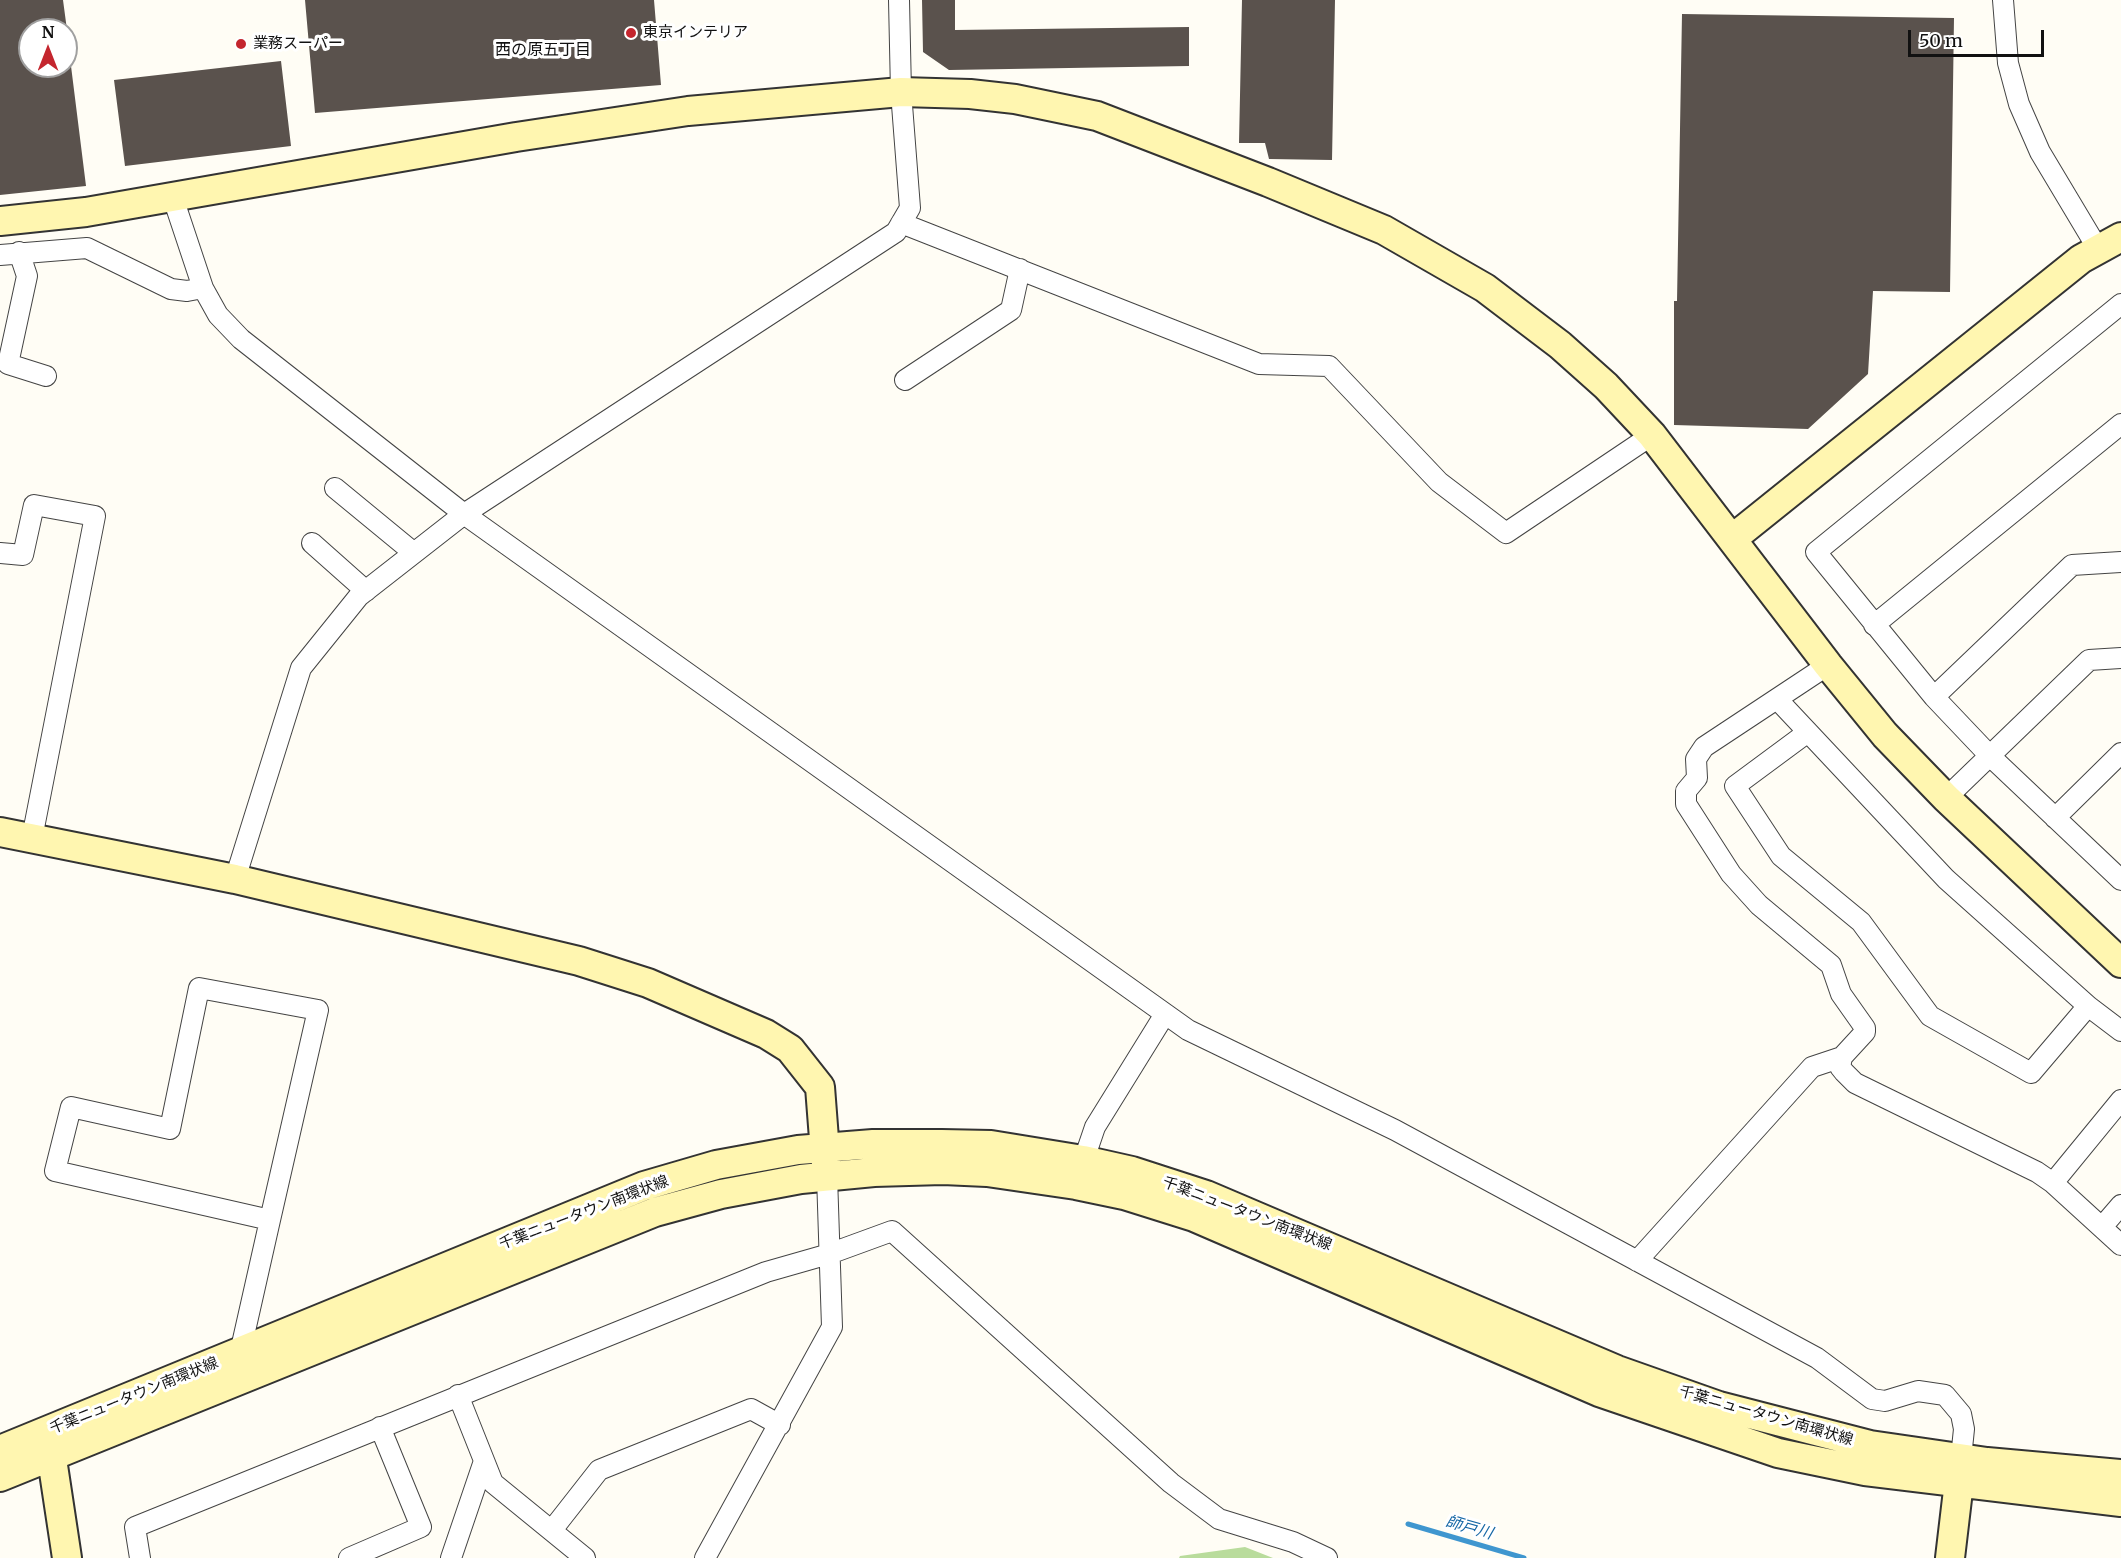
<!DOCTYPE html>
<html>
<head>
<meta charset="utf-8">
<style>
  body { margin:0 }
  #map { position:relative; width:2121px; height:1558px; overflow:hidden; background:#fffdf5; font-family:Merriweather,serif }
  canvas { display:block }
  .north { position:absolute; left:18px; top:18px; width:60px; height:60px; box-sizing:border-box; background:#fff; border:2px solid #a0a0a0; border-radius:50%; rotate:0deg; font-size:16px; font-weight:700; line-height:24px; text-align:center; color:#111 }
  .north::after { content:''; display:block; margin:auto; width:21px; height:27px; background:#c4262e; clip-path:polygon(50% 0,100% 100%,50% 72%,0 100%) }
  .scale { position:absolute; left:1908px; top:30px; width:136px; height:27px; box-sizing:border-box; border:3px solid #111; border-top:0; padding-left:8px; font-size:18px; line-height:21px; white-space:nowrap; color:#111; -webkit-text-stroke:4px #fff; paint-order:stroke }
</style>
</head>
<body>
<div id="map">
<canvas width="2121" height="1558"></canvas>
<div class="north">N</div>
<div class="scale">50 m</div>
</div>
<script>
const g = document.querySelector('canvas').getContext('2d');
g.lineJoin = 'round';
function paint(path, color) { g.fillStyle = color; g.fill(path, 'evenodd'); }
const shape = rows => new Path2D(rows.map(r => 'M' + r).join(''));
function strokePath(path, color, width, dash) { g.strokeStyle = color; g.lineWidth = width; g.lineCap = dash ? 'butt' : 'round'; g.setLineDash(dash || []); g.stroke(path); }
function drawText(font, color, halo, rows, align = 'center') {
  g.font = font + ' Merriweather,"Noto Sans JP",serif'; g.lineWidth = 6; g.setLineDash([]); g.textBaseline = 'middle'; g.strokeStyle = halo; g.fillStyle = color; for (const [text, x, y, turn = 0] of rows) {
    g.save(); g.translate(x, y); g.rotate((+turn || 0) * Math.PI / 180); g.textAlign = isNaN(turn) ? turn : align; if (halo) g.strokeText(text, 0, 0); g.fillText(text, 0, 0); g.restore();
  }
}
const forest = shape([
  [1245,1547,1273,1558,1179,1558,1180,1556]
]);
const stream = shape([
  [1408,1524,1524,1558]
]);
const building = shape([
  [0,0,63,0,67,30,30,30,30,66,71,66,86,186,0,195],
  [305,0,654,0,661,85,315,113],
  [922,0,955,0,955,30,1189,27,1189,66,949,70,923,52],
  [1242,0,1335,0,1332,160,1269,159,1265,143,1239,143],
  [1682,14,1954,18,1950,292,1873,291,1868,374,1808,429,1674,425,1674,301,1677,301],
  [281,61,291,146,125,166,114,80]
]);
const street = shape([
  [2003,0,2008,63,2019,104,2040,152,2098,249],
  [173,198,203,288,218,315,241,339,464,514,1188,1030,1395,1130,1817,1358,1872,1399,1885,1401,1918,1391,1945,1395,1961,1414,1964,1429,1961,1458],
  [901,223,1259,364,1329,366,1439,482,1506,533,1652,435],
  [19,252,27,276,8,364,46,376],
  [0,255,87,248,171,289,187,291,203,288],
  [2121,304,1816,552,1934,697,1990,756,2121,880],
  [905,380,1011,310,1020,269],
  [335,488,414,553],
  [312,543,366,591],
  [0,553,23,555,34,505,95,516,32,838],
  [1874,625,2121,424],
  [1828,665,1704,747,1696,759,1697,778,1686,791,1686,804,1731,874,1759,905,1831,965,1841,994,1865,1028,1865,1032,1842,1057,1840,1067,1844,1072,1855,1083,2037,1172,2053,1183,2121,1245],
  [1934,697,2072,565,2121,562],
  [1777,699,1946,879,2088,1006,2121,1031],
  [1808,732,1735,786,1781,856,1861,922,1930,1016,2031,1073,2088,1006],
  [1946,798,2089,660,2121,658],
  [2055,818,2121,753],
  [235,879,301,668,359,596,464,514,896,232,910,208,901,92,899,0],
  [1080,1171,1095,1127,1165,1014],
  [2053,1183,2121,1100],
  [2102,1227,2121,1205],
  [1637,1261,1812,1067,1842,1057],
  [240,1353,270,1220,318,1010,199,988,170,1129,71,1107,55,1171,270,1220],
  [458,1395,493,1483,585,1558],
  [552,1530,599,1470,751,1409,780,1425],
  [140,1558,135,1527,766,1272,829,1254,892,1231,1171,1483,1219,1519,1293,1542,1327,1558],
  [349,1558,421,1527,380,1427],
  [451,1558,484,1461],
  [705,1558,832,1327,827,1176]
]);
const secondary = shape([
  [0,221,86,212,516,137,688,111,901,92,970,94,1015,99,1097,116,1268,182,1384,230,1485,288,1560,345,1606,386,1652,435,1828,665,1885,735,1946,798,2121,963],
  [1732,539,2081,259,2121,237],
  [0,832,235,879,579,961,648,983,766,1034,790,1049,820,1087,826,1165],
  [49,1439,67,1558],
  [0,1450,644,1186,716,1165,798,1150,873,1144,942,1144,991,1145,1083,1160,1132,1171,1206,1195,1617,1370,1719,1406,1870,1445,1987,1462,2121,1474],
  [0,1477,655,1212,721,1194,801,1179,874,1172,943,1170,987,1172,1076,1185,1124,1195,1194,1217,1599,1392,1778,1453,1865,1471,2121,1502],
  [1950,1558,1961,1465]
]);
const markers = [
  [631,33,6,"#c4262e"],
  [241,44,6,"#c4262e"]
];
const poiNames = [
  ["東京インテリア",643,33],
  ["業務スーパー",253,44]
];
const streetNames = [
  ["千葉ニュータウン南環状線",584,1213,-21],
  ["千葉ニュータウン南環状線",1247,1214,21],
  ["千葉ニュータウン南環状線",134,1396,-22],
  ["千葉ニュータウン南環状線",1766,1416,16]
];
const neighbourhoodNames = [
  ["西の原五丁目",543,50]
];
const waterNames = [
  ["師戸川",1469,1528,16]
];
paint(forest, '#b9dc9c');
strokePath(stream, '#3f96cf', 5);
paint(building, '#5a524d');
strokePath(street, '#444', 22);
strokePath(secondary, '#333', 32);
strokePath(street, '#fff', 20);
strokePath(secondary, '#fff6b0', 28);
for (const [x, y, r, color] of markers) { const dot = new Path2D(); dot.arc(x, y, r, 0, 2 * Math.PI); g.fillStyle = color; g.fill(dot); strokePath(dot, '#fff', 2); }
drawText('15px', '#111', '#fff', poiNames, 'left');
drawText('15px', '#111', '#fff', streetNames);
drawText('16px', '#111', '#fff', neighbourhoodNames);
drawText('italic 16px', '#1768a6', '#fff', waterNames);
</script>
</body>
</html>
